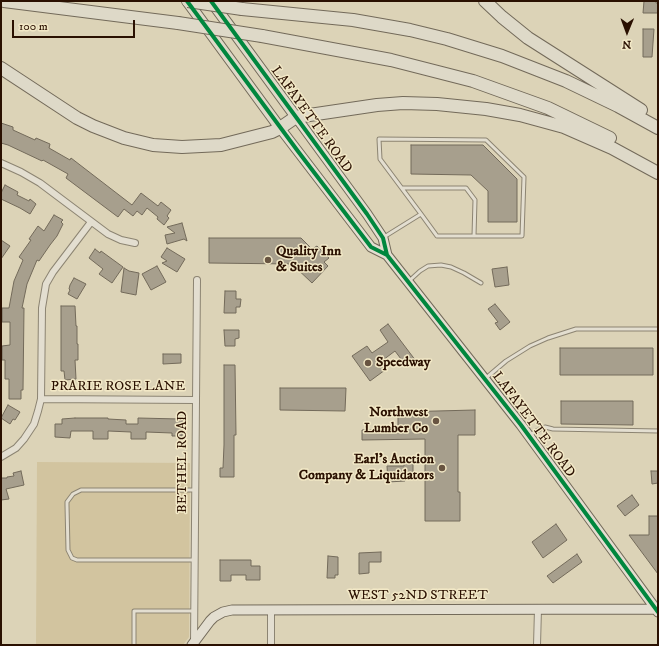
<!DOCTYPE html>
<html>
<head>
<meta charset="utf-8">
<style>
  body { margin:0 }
  #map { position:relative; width:659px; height:646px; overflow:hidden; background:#dcd3b7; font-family:"IM FELL DW Pica",serif }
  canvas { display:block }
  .frame { position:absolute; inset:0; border:2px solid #2a1001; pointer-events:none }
  .north { position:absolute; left:607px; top:12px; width:40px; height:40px; -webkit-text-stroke:3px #f2e8c6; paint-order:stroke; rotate:181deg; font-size:11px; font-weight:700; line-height:16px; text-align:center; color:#2a1001 }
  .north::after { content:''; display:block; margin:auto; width:14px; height:18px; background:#2a1001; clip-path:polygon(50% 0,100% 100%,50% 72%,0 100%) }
  .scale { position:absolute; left:12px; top:20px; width:123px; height:18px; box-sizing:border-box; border:2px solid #2a1001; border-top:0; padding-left:5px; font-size:12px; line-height:14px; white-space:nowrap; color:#2a1001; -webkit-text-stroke:3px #f2e8c6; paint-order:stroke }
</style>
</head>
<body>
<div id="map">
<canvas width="659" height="646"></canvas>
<div class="frame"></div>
<div class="north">N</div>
<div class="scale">100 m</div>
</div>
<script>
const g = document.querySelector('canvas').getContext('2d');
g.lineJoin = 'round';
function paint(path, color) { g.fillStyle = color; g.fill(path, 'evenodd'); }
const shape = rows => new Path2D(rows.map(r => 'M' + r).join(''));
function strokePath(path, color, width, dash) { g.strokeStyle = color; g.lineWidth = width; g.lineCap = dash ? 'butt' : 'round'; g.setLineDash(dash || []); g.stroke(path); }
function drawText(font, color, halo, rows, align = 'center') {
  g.font = font + ' "IM FELL DW Pica",serif'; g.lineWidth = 3; g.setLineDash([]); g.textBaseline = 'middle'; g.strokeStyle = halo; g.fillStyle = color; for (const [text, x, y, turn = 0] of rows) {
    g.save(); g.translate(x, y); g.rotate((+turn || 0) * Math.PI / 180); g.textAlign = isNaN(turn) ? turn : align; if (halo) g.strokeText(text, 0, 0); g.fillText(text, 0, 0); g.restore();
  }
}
const green = shape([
  [37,462,190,463,189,637,183,645,36,645]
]);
const building = shape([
  [644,1,656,1,656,3,658,3,658,13,643,13,644,1],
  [643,29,654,29,652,57,643,57,643,29],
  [1,123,13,127,13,130,35,140,36,138,50,144,49,148,70,160,71,158,132,205,141,193,158,206,161,202,171,210,167,216,169,218,164,225,157,219,158,217,147,208,142,215,137,211,133,216,124,209,118,217,66,178,68,174,43,160,42,161,8,145,1,143,1,123],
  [411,145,483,145,517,179,517,222,488,222,488,191,471,175,411,174,411,145],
  [5,185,18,192,17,195,29,201,30,199,36,204,30,214,20,208,1,199,1,193,5,185],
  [54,215,63,220,61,222,63,224,57,236,50,245,39,261,37,260,27,284,22,308,24,308,23,390,21,390,21,399,9,399,9,379,5,379,5,360,2,360,2,346,10,345,10,322,2,322,2,308,9,308,14,281,23,260,19,257,31,240,29,239,38,226,44,231,54,215],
  [182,223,187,241,184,239,167,244,165,235,175,233,167,227,182,223],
  [209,238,301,238,312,249,317,246,329,258,324,262,328,266,312,283,292,264,209,263,209,238],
  [1,240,10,246,1,259,1,240],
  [167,248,185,259,177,272,162,263,167,261,161,257,167,248],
  [95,249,100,253,101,251,123,267,112,283,99,274,103,269,89,258,95,249],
  [157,266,166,282,151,290,142,274,157,266],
  [507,267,509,285,495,287,492,269,507,267],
  [124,268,129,271,139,273,136,295,121,292,124,268],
  [74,278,86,284,77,299,68,294,70,290,69,289,70,285,74,278],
  [225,291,236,291,236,299,241,299,240,307,236,307,236,313,224,313,225,291],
  [495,304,510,322,500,330,495,323,498,322,488,309,495,304],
  [61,306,75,306,76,326,77,326,77,344,78,344,78,360,75,360,76,379,65,380,64,371,61,371,61,306],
  [388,324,416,361,407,367,395,351,379,363,385,370,370,381,352,356,367,346,372,353,388,342,380,330,388,324],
  [224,330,239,330,239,338,235,339,235,346,225,346,224,330],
  [560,348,653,348,653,375,560,375,560,348],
  [163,354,181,354,181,363,163,364,163,354],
  [224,365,235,365,236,435,234,435,234,477,220,477,220,468,223,468,224,445,224,365],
  [280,388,346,388,345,411,280,410,280,388],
  [561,401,633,401,633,425,561,424,561,401],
  [8,405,20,412,15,420,13,419,10,424,1,418,8,405],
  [475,410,475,435,458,435,458,492,460,492,460,521,425,521,425,439,362,440,362,430,398,429,398,412,475,410],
  [75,418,108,418,108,419,126,420,126,424,138,424,138,418,180,419,181,421,183,420,182,436,172,436,172,433,146,432,146,439,131,439,131,432,108,431,108,439,93,439,93,431,71,431,70,438,55,437,55,424,62,424,62,419,75,418],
  [404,461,413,461,413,474,405,475,405,481,388,482,387,466,404,466,404,461],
  [21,471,24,485,6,489,9,499,1,500,1,478,7,478,7,477,14,476,13,473,21,471],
  [651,471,658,471,658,483,652,484,651,471],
  [632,495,639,505,625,516,617,506,632,495],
  [649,516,658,516,658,574,629,535,649,535,649,516],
  [556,524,567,540,543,558,532,542,556,524],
  [381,552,381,562,369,562,369,573,359,574,359,553,381,552],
  [577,554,582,562,553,583,547,576,577,554],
  [328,556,338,557,338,575,335,575,335,578,327,578,328,556],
  [220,560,251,560,251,566,260,566,260,580,246,580,246,575,231,575,231,581,220,581,220,560]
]);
const lane = shape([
  [402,188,466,188,475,200,474,236],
  [384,237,421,214,437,236,522,236,524,177,486,140,379,139,380,159,421,214],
  [409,281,420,271,428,266,441,265,451,267,464,273,481,283],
  [486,378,506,361,530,346,548,338,576,329,658,329],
  [530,435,540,429,545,427,553,429,658,431],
  [194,560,77,560,72,558,68,550,67,505,67,502,73,494,81,490,195,490],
  [134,645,134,611,194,611]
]);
const street = shape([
  [1,163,21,172,40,183,108,234,121,240,135,243],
  [41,399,195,400],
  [1,457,16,448,24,439,34,424,38,411,41,399,42,308,46,284,53,272,91,222],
  [271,610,271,645],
  [194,643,197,280],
  [537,645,538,609]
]);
const secondary = shape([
  [296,117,367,214,383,238,387,255],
  [280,128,371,247,387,255,521,425,658,612],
  [192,645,210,621,214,617,223,612,232,610,658,609]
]);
const primary = shape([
  [187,1,280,128],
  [211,1,296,117]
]);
const highway = shape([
  [4,1,178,23],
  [485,1,502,17,528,38,641,110],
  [242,9,353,20,410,30,447,39,502,56,566,81,618,106,658,128],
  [262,36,391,60,473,81,548,108,610,138],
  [1,68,77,118,93,126,124,138,153,145,182,147,221,145,272,132,280,128,296,117,377,105,403,103,437,104,486,109,520,115,564,127,612,148,658,173]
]);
const highwayBridge = shape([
  [188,1,242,9],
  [178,23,262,36]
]);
const cycleway = shape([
  [187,1,297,150,371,247,387,255,521,425,658,612],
  [211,1,367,214,383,238,387,255]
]);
const markers = [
  [268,260,4,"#685441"],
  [368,363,4,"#685441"],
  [436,421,4,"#685441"],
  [442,468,4,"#685441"]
];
const streetNames = [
  ["LAFAYETTE ROAD",311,120,54],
  ["PRARIE ROSE LANE",118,387],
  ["LAFAYETTE ROAD",533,425,53],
  ["BETHEL ROAD",183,462,-90],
  ["WEST 52ND STREET",418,596]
];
const poiNames = [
  ["Quality Inn",276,252],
  ["& Suites",276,268],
  ["Speedway",376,363],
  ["Northwest",428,413,"right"],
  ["Lumber Co",428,429,"right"],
  ["Earl's Auction",434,460,"right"],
  ["Company & Liquidators",434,476,"right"]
];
paint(green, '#d2c49f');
paint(building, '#a79f8d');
strokePath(building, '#736a5a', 1);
strokePath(lane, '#8c8472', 5);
strokePath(street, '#8c8472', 8);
strokePath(secondary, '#736a5a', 11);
strokePath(primary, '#736a5a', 12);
strokePath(highway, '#736a5a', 14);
strokePath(lane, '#e3ded0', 3);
strokePath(street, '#e3ded0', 6);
strokePath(secondary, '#e3ded0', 9);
strokePath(primary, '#ded9c8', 10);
strokePath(highway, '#ded9c8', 12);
strokePath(highwayBridge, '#736a5a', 14, []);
strokePath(highwayBridge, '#ded9c8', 12);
strokePath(cycleway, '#00873e', 4);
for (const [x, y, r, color] of markers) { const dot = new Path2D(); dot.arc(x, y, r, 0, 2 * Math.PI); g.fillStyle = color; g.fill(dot); strokePath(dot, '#f2e8c6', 1.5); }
drawText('14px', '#2a1001', '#f2e8c6', streetNames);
drawText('bold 14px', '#2a1001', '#f2e8c6', poiNames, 'left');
</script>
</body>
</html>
